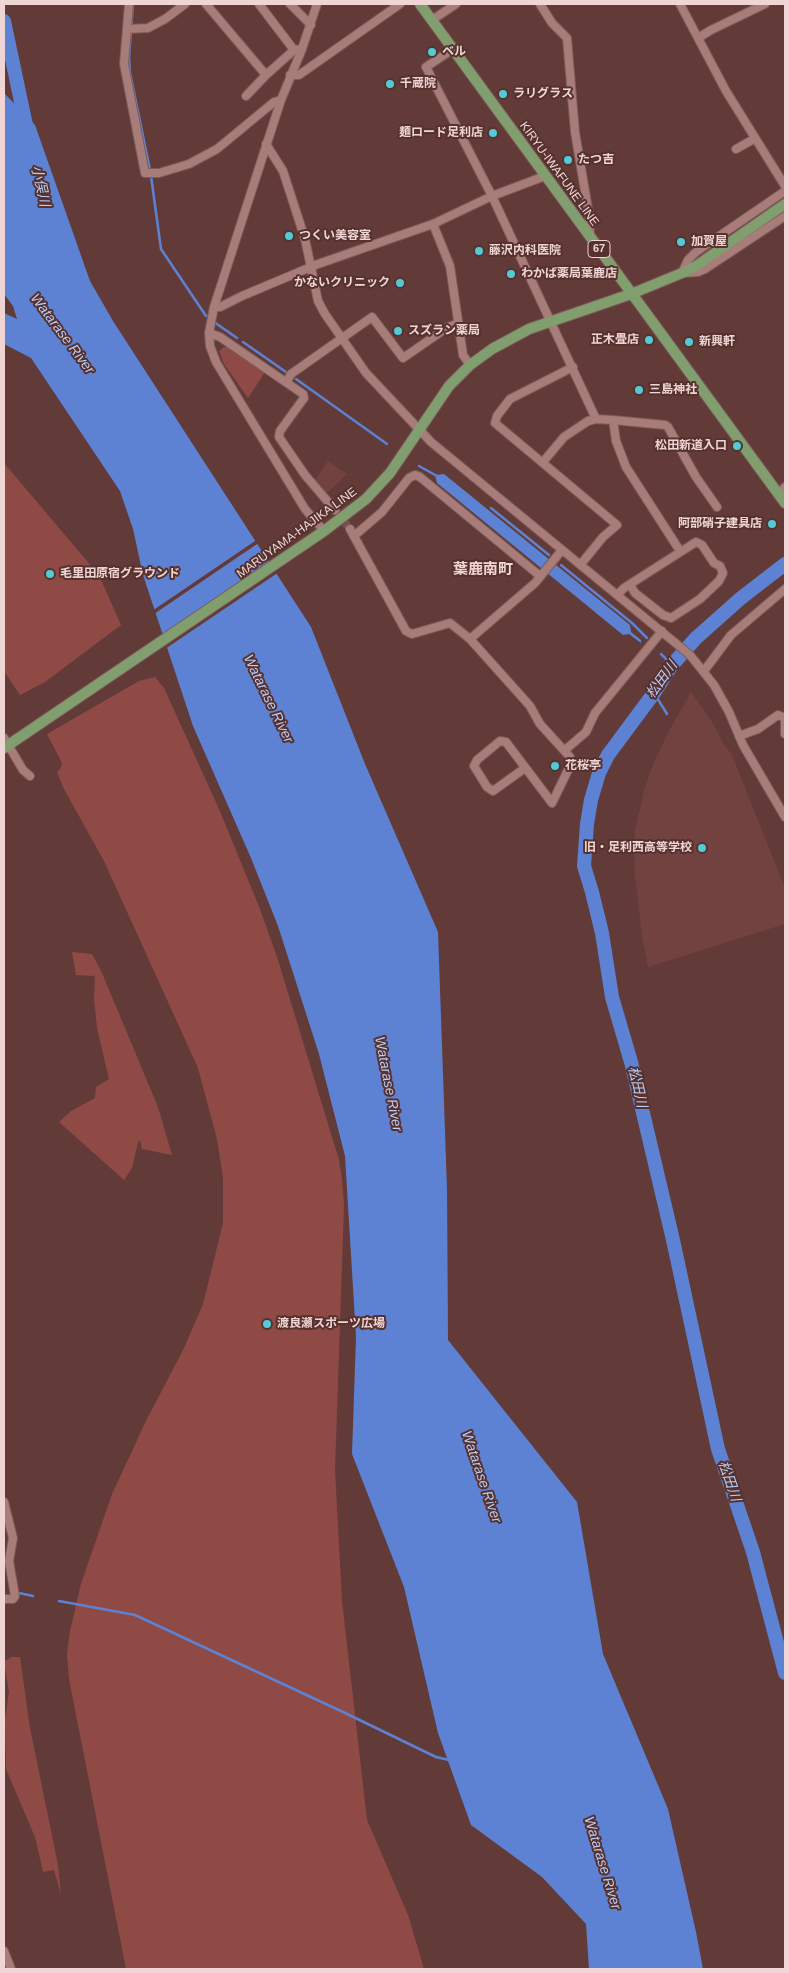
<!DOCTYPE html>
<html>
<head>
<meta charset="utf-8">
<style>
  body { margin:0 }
  #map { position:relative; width:789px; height:1973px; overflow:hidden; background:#623b38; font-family:Helvetica,sans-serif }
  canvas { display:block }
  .frame { position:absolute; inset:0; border:5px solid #efd6d4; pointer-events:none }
</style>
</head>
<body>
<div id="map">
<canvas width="789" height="1973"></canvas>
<div class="frame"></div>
</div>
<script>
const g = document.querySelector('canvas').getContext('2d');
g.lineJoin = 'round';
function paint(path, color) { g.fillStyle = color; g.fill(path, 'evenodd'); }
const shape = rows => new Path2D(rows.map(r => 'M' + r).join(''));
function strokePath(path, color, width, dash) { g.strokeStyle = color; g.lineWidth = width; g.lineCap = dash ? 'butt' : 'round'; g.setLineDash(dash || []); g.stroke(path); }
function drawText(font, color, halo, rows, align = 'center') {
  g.font = font + ' Helvetica,"Noto Sans JP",sans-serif'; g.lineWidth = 4; g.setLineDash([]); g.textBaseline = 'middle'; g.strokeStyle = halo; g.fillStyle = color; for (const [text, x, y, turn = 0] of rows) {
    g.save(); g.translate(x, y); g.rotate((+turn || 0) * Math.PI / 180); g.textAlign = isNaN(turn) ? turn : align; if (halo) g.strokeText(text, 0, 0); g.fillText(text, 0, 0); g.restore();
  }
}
const built = shape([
  [328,461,347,474,326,494,315,480],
  [691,692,713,723,723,743,732,755,785,888,785,924,648,967,642,936,634,867,635,829,645,787,654,762,670,729]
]);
const green = shape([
  [224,347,230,347,265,372,248,398,224,364,219,351],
  [4,463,92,567,102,582,121,625,45,682,20,695,4,671],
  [155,677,164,688,219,809,260,909,278,960,339,1160,342,1179,344,1205,335,1470,342,1601,367,1820,408,1915,424,1969,126,1969,69,1679,67,1653,70,1631,81,1584,112,1494,146,1421,184,1348,203,1304,223,1223,223,1178,217,1139,198,1068,104,861,64,789,57,772,61,768,62,763,47,734,139,681],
  [72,952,92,954,102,973,158,1107,172,1155,142,1149,140,1140,138,1142,132,1168,124,1180,59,1122,71,1111,95,1098,96,1087,109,1079,97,1028,94,998,95,976,76,975],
  [11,1657,20,1657,30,1728,58,1865,61,1894,54,1870,43,1872,35,1837,6,1769,5,1720,9,1692,4,1662]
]);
const water = shape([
  [4,93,35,125,90,281,113,321,311,627,365,764,438,932,447,1189,448,1340,577,1502,603,1654,668,1809,696,1932,703,1969,589,1969,586,1924,542,1877,471,1825,438,1733,404,1587,352,1454,356,1337,345,1156,319,1054,278,926,251,858,193,726,143,575,133,529,120,491,31,358,4,344,4,313,17,319,13,306,4,294],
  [444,474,630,625,631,632,641,640,641,643,629,634,623,635,437,483,435,475]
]);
const pier = shape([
  [258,539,260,542,154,614,152,611],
  [273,562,279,572,165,649,161,637]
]);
const stream = shape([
  [133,4,129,58,130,73,150,170],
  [151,176,161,249,206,316],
  [214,322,237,338],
  [243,342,286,372],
  [296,379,387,444],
  [419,466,437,476],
  [491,508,549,555],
  [561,565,632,623,647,638],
  [661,654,672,665],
  [654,693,667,714],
  [19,1593,33,1596],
  [59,1601,135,1615,343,1712,436,1757,449,1760]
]);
const river = shape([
  [4,21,27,130],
  [785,564,741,598,696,638,672,665,654,693,608,755,599,773,591,800,587,824,584,866,592,892,602,933,612,997,631,1062,673,1240,718,1449,753,1552,785,1673]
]);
const minorTunnel = shape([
  [335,510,350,529]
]);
const minor = shape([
  [129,4,124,64,145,173,159,173,189,164,217,149,274,102,281,100],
  [206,4,266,75],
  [259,4,294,50],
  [290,4,311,25],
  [317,4,302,49,281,100,214,307,209,333,210,346,216,362,305,509,324,531],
  [540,4,552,23,567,38,575,132,589,215,590,237],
  [680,4,726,91,785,186],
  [432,20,456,4],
  [127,29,148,28,165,19,185,4],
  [698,38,711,30,765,4],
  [453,49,426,67,492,196,596,419],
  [290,75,299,75,400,4],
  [246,96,266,75,294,50,302,49],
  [266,144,283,171,305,239,318,301,325,314,366,373,431,442,690,655,714,685,729,712,743,745,785,817],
  [736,149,754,139],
  [785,191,696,252,688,260,682,273,698,272,705,269,785,216],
  [433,224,450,266,463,355,470,365],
  [214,307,220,307,242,296,318,264,433,224,492,196,545,176],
  [209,333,220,337,303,394,304,398,280,431,279,437,305,475,335,510],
  [573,367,510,399,497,416,495,423,617,525,603,537,581,564],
  [287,381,291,374,372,317,403,358,448,327,457,324],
  [613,420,616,441,626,467,680,551],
  [543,462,564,437,588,421,596,419,613,420,665,425,668,427,696,477,717,507],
  [778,494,785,487],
  [350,529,406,631,412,634,450,623,470,639,530,706,540,724,570,757,570,766,552,803,506,742,500,741,477,760,474,766,487,787,493,791,525,768],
  [354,536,382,512,409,478,415,475,420,477,540,576],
  [617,595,624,588,696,542,702,545,714,563,720,566,723,573,719,581,700,599,671,618,663,615,635,593,630,585],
  [470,639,535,583,562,550],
  [704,671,731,635,785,589],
  [739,736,758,729,778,715,785,718,785,734],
  [4,738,23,770,30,776],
  [565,750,586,732,595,713,662,631],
  [4,1502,13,1538,9,1561,15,1596,13,1599,4,1599],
  [4,1951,11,1969]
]);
const major = shape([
  [420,4,785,503],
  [4,748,324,531,366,499,390,473,449,386,470,365,492,349,529,329,631,294,682,273,696,266,785,204]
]);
const markers = [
  [432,52,5,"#52cbd7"],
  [390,84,5,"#52cbd7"],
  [503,94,5,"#52cbd7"],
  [493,133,5,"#52cbd7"],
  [568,160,5,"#52cbd7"],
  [289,236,5,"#52cbd7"],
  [681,242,5,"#52cbd7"],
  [479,251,5,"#52cbd7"],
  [511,274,5,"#52cbd7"],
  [400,283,5,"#52cbd7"],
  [398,331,5,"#52cbd7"],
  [649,340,5,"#52cbd7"],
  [689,342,5,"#52cbd7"],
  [639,390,5,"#52cbd7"],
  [737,446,5,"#52cbd7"],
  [772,524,5,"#52cbd7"],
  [50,574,5,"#52cbd7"],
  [555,766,5,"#52cbd7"],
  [702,848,5,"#52cbd7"],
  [267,1324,5,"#52cbd7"]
];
const shields = [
  [599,249,22]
];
const shieldNames = [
  ["67",599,249]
];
const poiNames = [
  ["ベル",442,52],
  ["千蔵院",400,84],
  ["ラリグラス",513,94],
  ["麺ロード足利店",483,133,"right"],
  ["たつ吉",578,160],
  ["つくい美容室",299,236],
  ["加賀屋",691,242],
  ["藤沢内科医院",489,251],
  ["わかば薬局葉鹿店",521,274],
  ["かないクリニック",390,283,"right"],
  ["スズラン薬局",408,331],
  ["正木畳店",639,340,"right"],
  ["新興軒",699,342],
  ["三島神社",649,390],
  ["松田新道入口",727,446,"right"],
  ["阿部硝子建具店",762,524,"right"],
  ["毛里田原宿グラウンド",60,574],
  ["花桜亭",565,766],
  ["旧・足利西高等学校",692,848,"right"],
  ["渡良瀬スポーツ広場",277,1324]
];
const streetNames = [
  ["KIRYU-IWAFUNE LINE",559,174,54],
  ["MARUYAMA-HAJIKA LINE",297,533,-36]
];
const waterNames = [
  ["小俣川",40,186,77],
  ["Watarase River",62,334,53],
  ["松田川",662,680,-54],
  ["Watarase River",268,699,64],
  ["Watarase River",388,1084,79],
  ["松田川",637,1087,77],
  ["Watarase River",481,1477,71],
  ["松田川",729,1481,71],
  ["Watarase River",602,1863,73]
];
const quarterNames = [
  ["葉鹿南町",483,570]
];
paint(built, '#71423f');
paint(green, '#904a46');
paint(water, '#5d82d3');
paint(pier, '#623b38');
strokePath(stream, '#5d82d3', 2.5);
strokePath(river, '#5d82d3', 14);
strokePath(minorTunnel, '#77524f', 8, [8, 4]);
strokePath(minor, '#7c5b59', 10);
strokePath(major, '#7c5b59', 12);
strokePath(minor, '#a87c78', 8);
strokePath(major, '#819e6e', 10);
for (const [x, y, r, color] of markers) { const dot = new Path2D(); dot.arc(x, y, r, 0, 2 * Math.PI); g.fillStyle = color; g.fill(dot); strokePath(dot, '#57312e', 2); }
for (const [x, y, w] of shields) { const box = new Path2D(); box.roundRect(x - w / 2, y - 8.5, w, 17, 4); g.fillStyle = '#57312e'; g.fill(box); strokePath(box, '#efd6d4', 1); }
drawText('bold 11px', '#efd6d4', null, shieldNames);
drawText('bold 12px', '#efd6d4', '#57312e', poiNames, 'left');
drawText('12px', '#efd6d4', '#57312e', streetNames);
drawText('italic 14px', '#b8cdf7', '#57312e', waterNames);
drawText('bold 15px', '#efd6d4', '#57312e', quarterNames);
</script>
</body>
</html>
